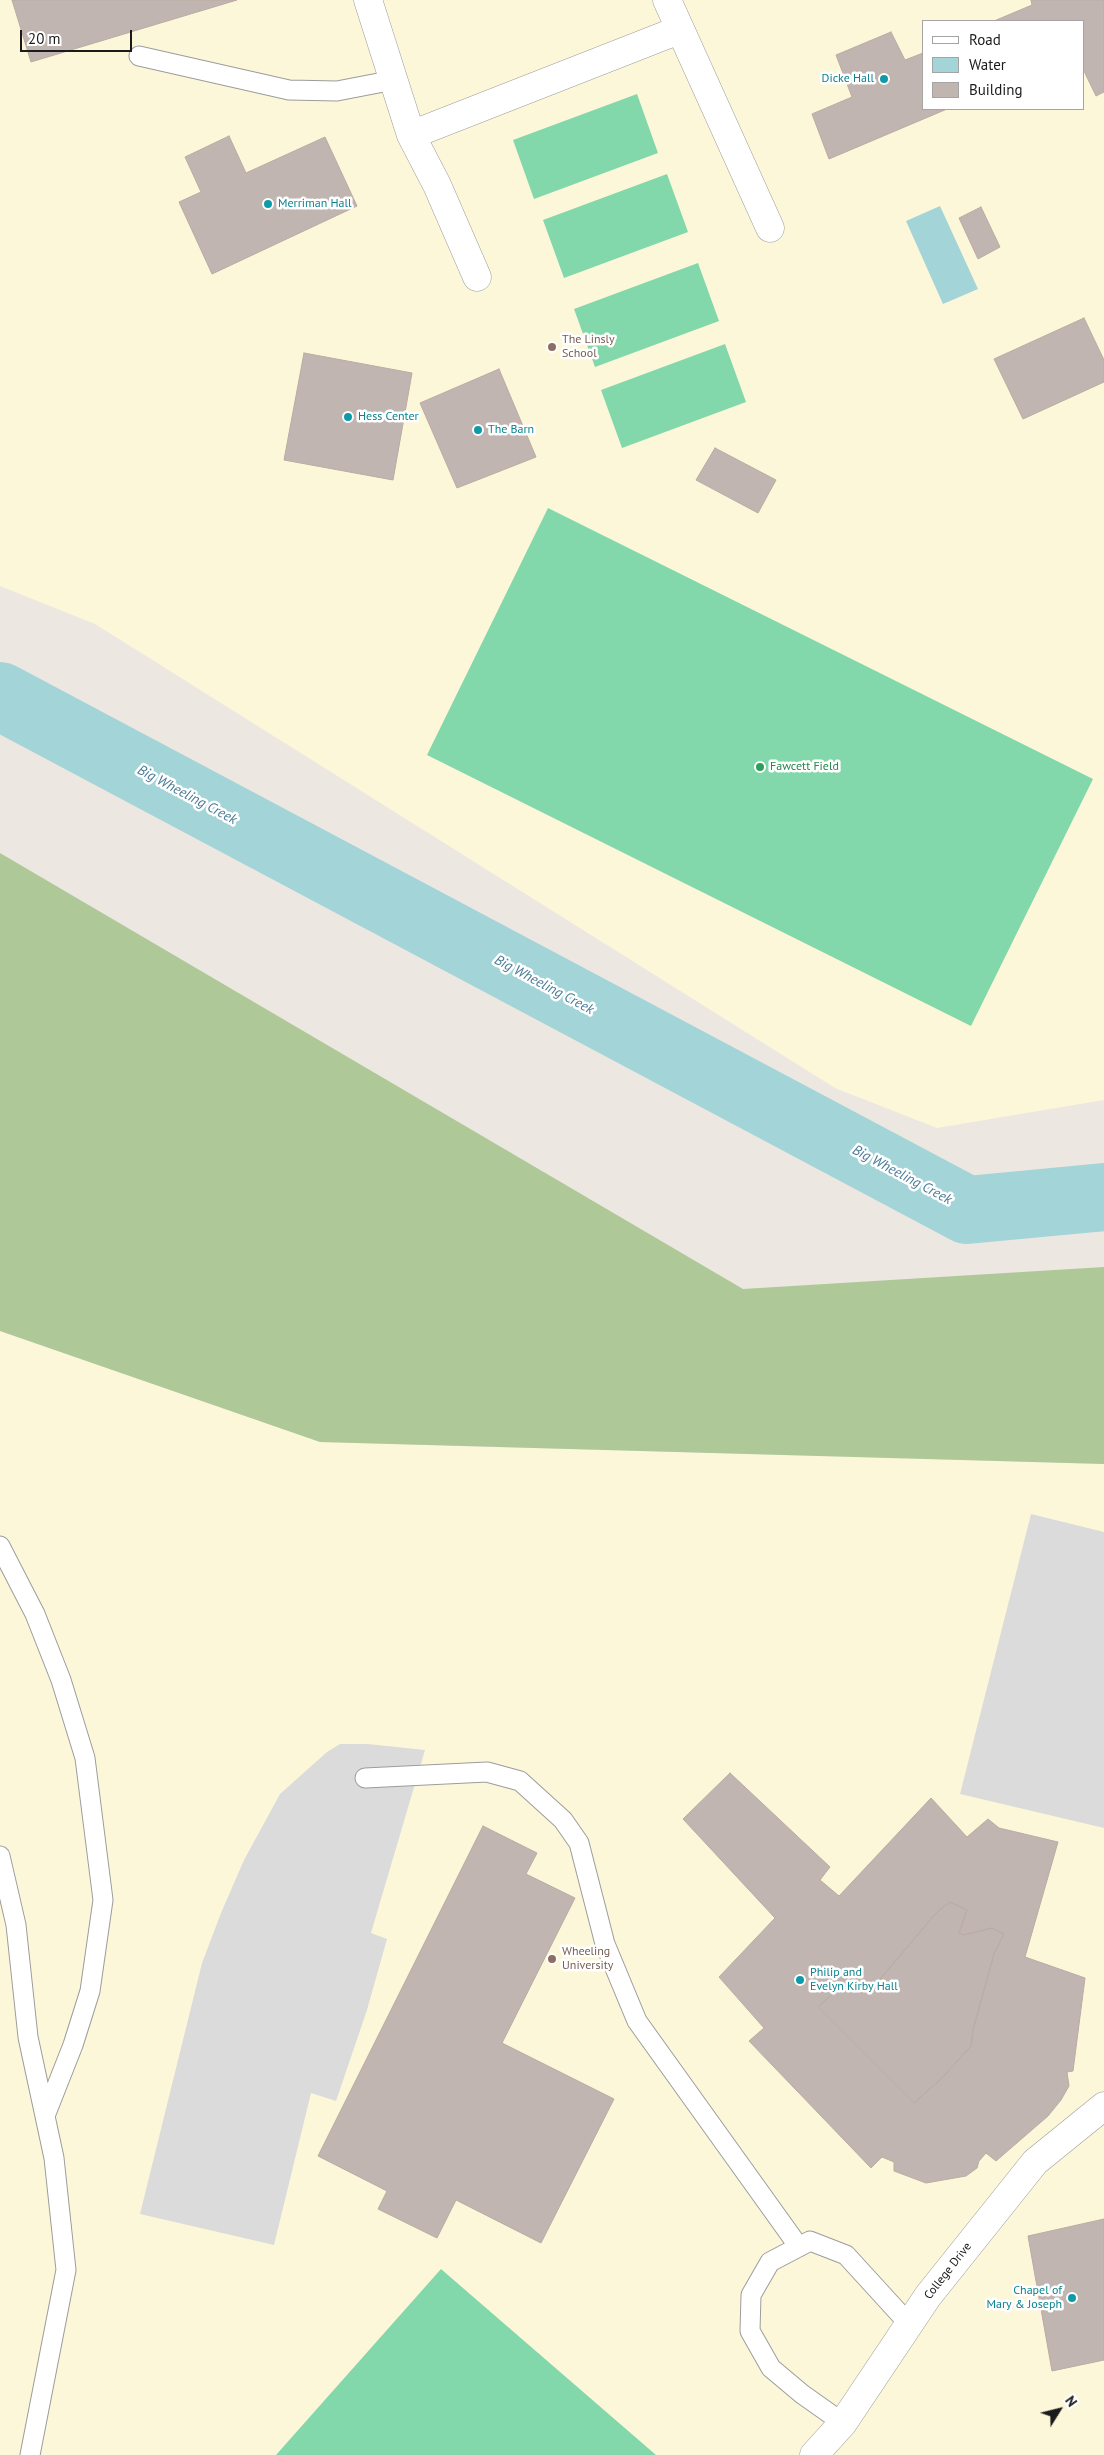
<!DOCTYPE html>
<html>
<head>
<meta charset="utf-8">
<style>
  body { margin:0 }
  #map { position:relative; width:1104px; height:2455px; overflow:hidden; background:#ece7e1; font-family:"PT Sans",sans-serif }
  canvas { display:block }
  .legend { position:absolute; left:922px; top:20px; width:162px; height:90px; box-sizing:border-box; background:#fff; border:1px solid #a4a4a4; margin:0; padding:6px 9px; list-style:none; font-size:15px; color:#1b1b1b }
  .legend li { display:flex; align-items:center; gap:10px; height:25px }
  .legend b { width:25px; border:1px solid #a4a4a4 }
  .north { position:absolute; left:1034px; top:2385px; width:50px; height:50px; -webkit-text-stroke:4px #fff; paint-order:stroke; rotate:54deg; font-size:14px; font-weight:700; line-height:20px; text-align:center; color:#1b1b1b }
  .north::after { content:''; display:block; margin:auto; width:18px; height:22px; background:#1b1b1b; clip-path:polygon(50% 0,100% 100%,50% 72%,0 100%) }
  .scale { position:absolute; left:20px; top:30px; width:112px; height:22px; box-sizing:border-box; border:2px solid #1b1b1b; border-top:0; padding-left:6px; font-size:15px; line-height:18px; white-space:nowrap; color:#1b1b1b; -webkit-text-stroke:4px #fff; paint-order:stroke }
</style>
</head>
<body>
<div id="map">
<canvas width="1104" height="2455"></canvas>
<ul class="legend">
<li><b style="height:6px;background:#fff"></b>Road</li>
<li><b style="height:14px;background:#a3d4d8"></b>Water</li>
<li><b style="height:14px;background:#c0b5b1"></b>Building</li>
</ul>
<div class="north">N</div>
<div class="scale">20 m</div>
</div>
<script>
const g = document.querySelector('canvas').getContext('2d');
g.lineJoin = 'round';
function paint(path, color) { g.fillStyle = color; g.fill(path, 'evenodd'); }
const shape = rows => new Path2D(rows.map(r => 'M' + r).join(''));
function strokePath(path, color, width, dash) { g.strokeStyle = color; g.lineWidth = width; g.lineCap = dash ? 'butt' : 'round'; g.setLineDash(dash || []); g.stroke(path); }
function drawText(font, color, halo, rows, align = 'center') {
  g.font = font + ' "PT Sans",sans-serif'; g.lineWidth = 5; g.setLineDash([]); g.textBaseline = 'middle'; g.strokeStyle = halo; g.fillStyle = color; for (const [text, x, y, turn = 0] of rows) {
    g.save(); g.translate(x, y); g.rotate((+turn || 0) * Math.PI / 180); g.textAlign = isNaN(turn) ? turn : align; if (halo) g.strokeText(text, 0, 0); g.fillText(text, 0, 0); g.restore();
  }
}
const education = shape([
  [0,0,1104,0,1104,1100,937,1128,835,1088,95,624,0,586],
  [923,21,1083,21,1083,109,923,109],
  [0,1331,320,1442,1104,1464,1104,2455,0,2455]
]);
const forest = shape([
  [0,853,743,1289,1104,1267,1104,1464,320,1442,0,1331]
]);
const pitch = shape([
  [637,94,658,153,534,199,513,140],
  [667,174,688,232,564,278,543,220],
  [698,263,719,321,595,367,574,309],
  [725,344,746,402,622,448,601,390],
  [548,508,1093,779,971,1026,427,755],
  [441,2269,656,2455,276,2455]
]);
const parking = shape([
  [1031,1514,1104,1532,1104,1828,960,1794],
  [340,1744,368,1744,425,1750,371,1933,387,1939,367,2010,336,2101,311,2093,274,2245,140,2214,202,1963,221,1913,244,1860,280,1794,327,1752]
]);
const water = shape([
  [940,206,978,289,943,304,906,221]
]);
const river = shape([
  [0,696,967,1210,1104,1197]
]);
const building = shape([
  [12,0,237,0,31,62,12,0],
  [1031,0,1104,0,1104,92,1096,96,1083,69,1083,21,994,21,1032,5,1031,0],
  [891,32,905,60,923,53,923,109,947,109,829,159,812,114,852,97,836,55,891,32],
  [229,136,246,173,325,137,357,206,212,274,179,202,201,192,185,157,229,136],
  [981,207,1000,247,978,259,959,218,981,207],
  [1084,318,1104,360,1104,382,1023,419,994,359,1084,318],
  [304,353,412,373,393,480,284,460,304,353],
  [499,369,536,457,457,488,420,403,499,369],
  [715,448,776,480,758,513,696,480,715,448],
  [730,1773,830,1867,820,1880,839,1896,931,1798,967,1837,988,1819,999,1828,1058,1842,1025,1957,1085,1978,1073,2071,1067,2072,1069,2086,1061,2100,1048,2116,996,2161,986,2153,979,2161,977,2168,966,2176,926,2183,894,2171,894,2162,882,2157,871,2168,749,2041,764,2028,719,1977,775,1918,683,1819,730,1773],
  [950,1902,967,1910,959,1933,964,1935,992,1928,1004,1934,994,1954,973,2030,971,2046,942,2078,914,2103,818,2007,841,1986,851,1992,861,1983,875,1985,937,1912,950,1902],
  [483,1826,537,1853,526,1874,575,1898,502,2043,614,2099,541,2243,456,2200,437,2238,378,2209,387,2191,318,2156,483,1826],
  [950,1902,967,1910,959,1933,964,1935,992,1928,1004,1934,994,1954,973,2030,971,2046,942,2078,914,2103,818,2007,841,1986,851,1992,861,1983,875,1985,937,1912,950,1902],
  [1104,2219,1104,2360,1052,2371,1028,2236,1104,2219]
]);
const service = shape([
  [139,56,289,90,337,91,394,80],
  [0,1546,35,1614,61,1680,85,1758,103,1900,90,1991,73,2045,45,2116],
  [365,1778,487,1772,520,1781,563,1820,579,1843,605,1944,637,2021,799,2247],
  [0,1856,16,1925,28,2037,54,2158,66,2270,30,2455],
  [843,2423,802,2394,771,2368,750,2331,751,2295,770,2262,810,2241,846,2255,909,2324]
]);
const minor = shape([
  [368,0,411,135,437,185,477,277],
  [667,0,770,228],
  [411,135,679,30],
  [814,2455,843,2423,928,2296,1035,2162,1104,2106]
]);
const markers = [
  [884,79,5,"#0f9aa8"],
  [268,204,5,"#0f9aa8"],
  [552,347,5,"#8d6e63"],
  [348,417,5,"#0f9aa8"],
  [478,430,5,"#0f9aa8"],
  [760,767,5,"#2e9e5b"],
  [552,1959,5,"#8d6e63"],
  [800,1980,5,"#0f9aa8"],
  [1072,2298,5,"#0f9aa8"]
];
const cultureNames = [
  ["Dicke Hall",874,79,"right"],
  ["Merriman Hall",278,204],
  ["Hess Center",358,417],
  ["The Barn",488,430],
  ["Philip and",810,1973],
  ["Evelyn Kirby Hall",810,1987],
  ["Chapel of",1062,2291,"right"],
  ["Mary & Joseph",1062,2305,"right"]
];
const educationNames = [
  ["The Linsly",562,340],
  ["School",562,354],
  ["Wheeling",562,1952],
  ["University",562,1966]
];
const leisureNames = [
  ["Fawcett Field",770,767]
];
const streetNames = [
  ["College Drive",948,2271,-52]
];
const waterNames = [
  ["Big Wheeling Creek",187,795,28],
  ["Big Wheeling Creek",544,985,28],
  ["Big Wheeling Creek",902,1175,28]
];
paint(education, '#fdf7d9');
paint(forest, '#aec997');
paint(pitch, '#82d8aa');
paint(parking, '#dbdbdb');
paint(water, '#a3d4d8');
strokePath(river, '#a3d4d8', 68);
paint(building, '#c0b5b1');
strokePath(building, '#bdaba4', 1);
strokePath(service, '#9c9c9c', 21);
strokePath(minor, '#9c9c9c', 29);
strokePath(service, '#fff', 19);
strokePath(minor, '#fff', 28);
for (const [x, y, r, color] of markers) { const dot = new Path2D(); dot.arc(x, y, r, 0, 2 * Math.PI); g.fillStyle = color; g.fill(dot); strokePath(dot, '#fff', 2); }
drawText('12px', '#0d838f', '#fff', cultureNames, 'left');
drawText('12px', '#785e54', '#fff', educationNames, 'left');
drawText('12px', '#27864d', '#fff', leisureNames, 'left');
drawText('12px', '#1b1b1b', '#fff', streetNames);
drawText('italic 14px', '#487a95', '#fff', waterNames);
</script>
</body>
</html>
